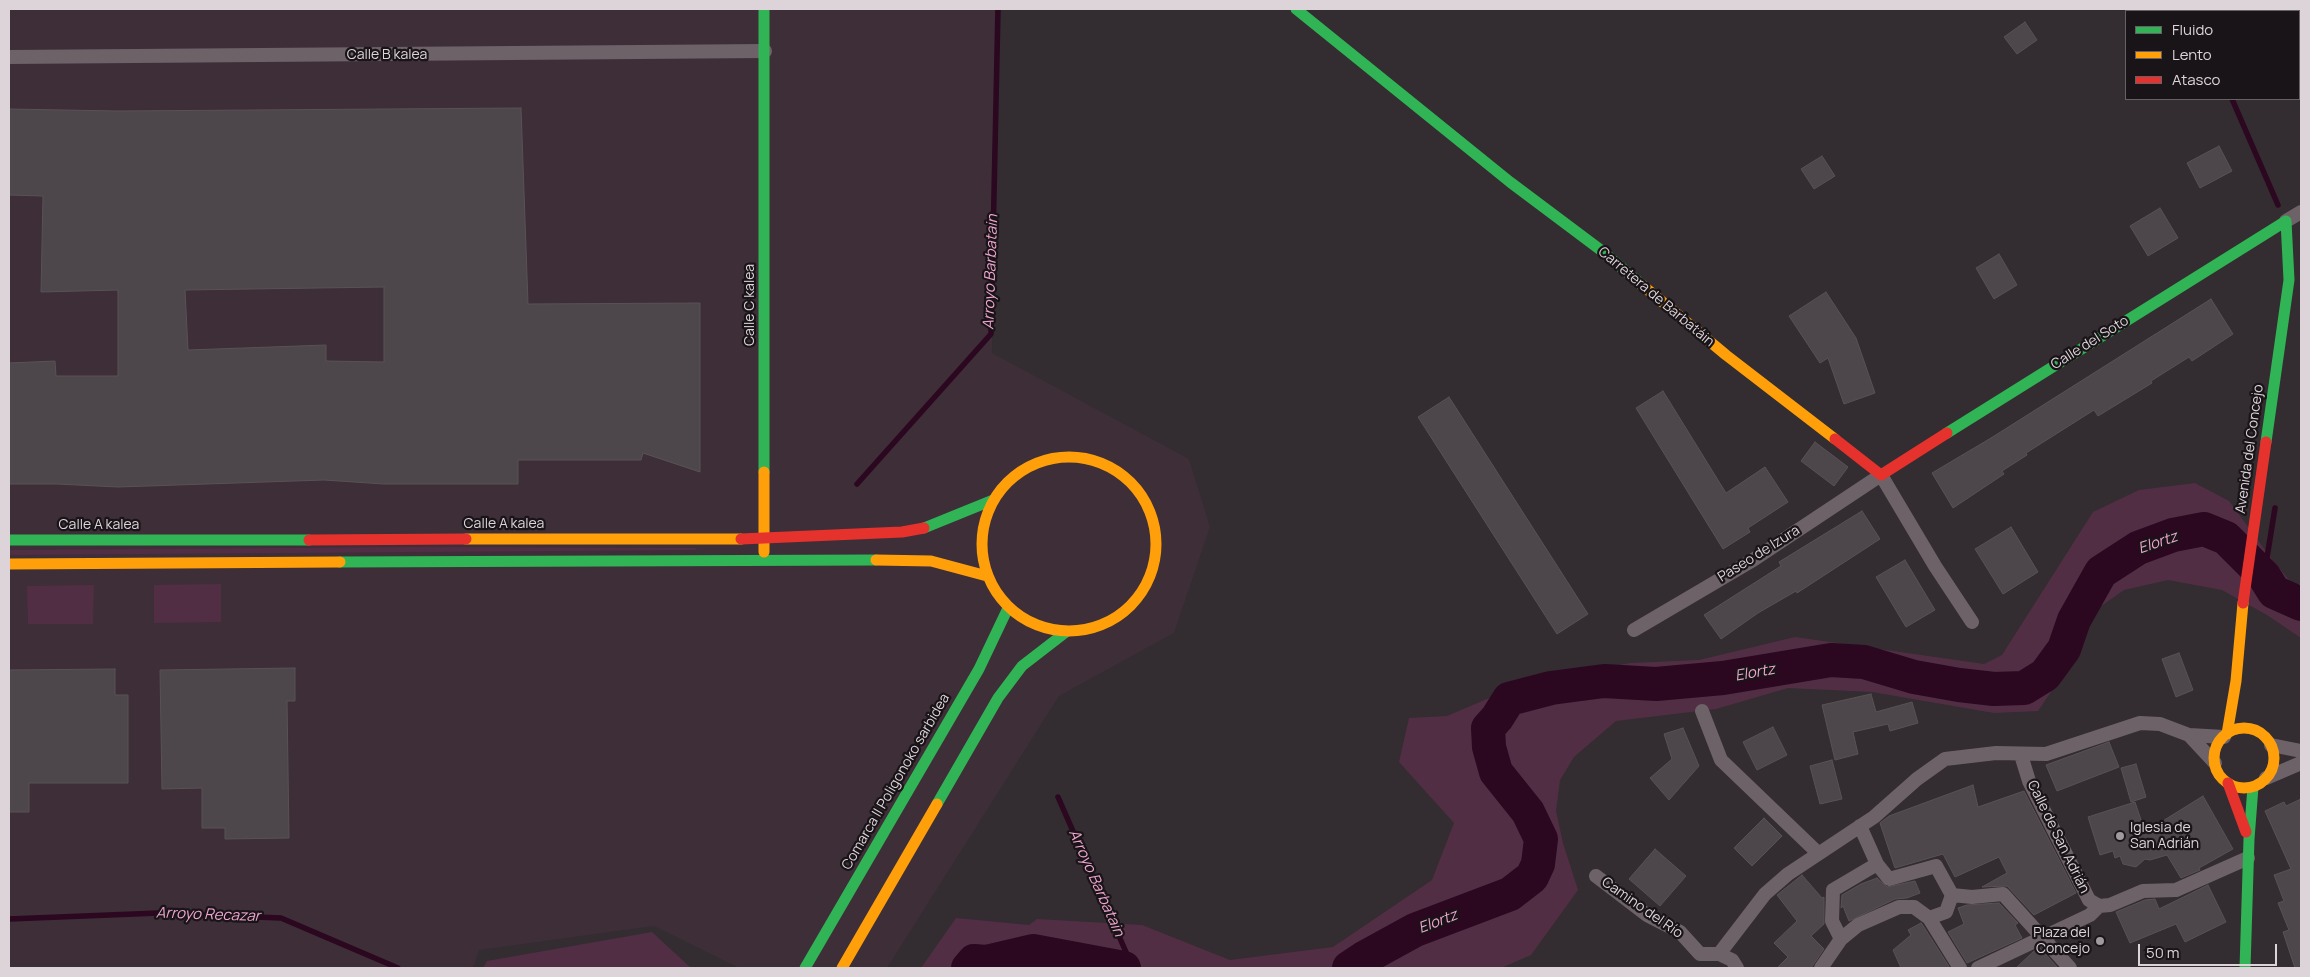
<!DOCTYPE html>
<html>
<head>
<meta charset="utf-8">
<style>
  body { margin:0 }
  #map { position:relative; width:2310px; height:977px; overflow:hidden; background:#332c30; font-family:Manrope,sans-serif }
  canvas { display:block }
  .frame { position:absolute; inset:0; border:10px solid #ddd4d9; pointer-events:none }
  .legend { position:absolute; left:2125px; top:10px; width:175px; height:90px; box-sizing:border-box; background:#191417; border:1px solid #676165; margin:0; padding:6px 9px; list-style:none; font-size:15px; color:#ddd4d9 }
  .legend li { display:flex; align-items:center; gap:10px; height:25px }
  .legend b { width:25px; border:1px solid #676165 }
  .scale { position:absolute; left:2138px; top:944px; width:139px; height:22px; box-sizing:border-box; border:2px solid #ddd4d9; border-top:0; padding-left:6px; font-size:15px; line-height:18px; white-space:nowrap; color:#ddd4d9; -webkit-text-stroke:4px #191417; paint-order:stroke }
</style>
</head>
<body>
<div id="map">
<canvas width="2310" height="977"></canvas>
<div class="frame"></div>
<ul class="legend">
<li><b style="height:6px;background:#30b455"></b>Fluido</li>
<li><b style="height:6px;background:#ff9f0a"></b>Lento</li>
<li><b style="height:6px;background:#e5322d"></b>Atasco</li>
</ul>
<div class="scale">50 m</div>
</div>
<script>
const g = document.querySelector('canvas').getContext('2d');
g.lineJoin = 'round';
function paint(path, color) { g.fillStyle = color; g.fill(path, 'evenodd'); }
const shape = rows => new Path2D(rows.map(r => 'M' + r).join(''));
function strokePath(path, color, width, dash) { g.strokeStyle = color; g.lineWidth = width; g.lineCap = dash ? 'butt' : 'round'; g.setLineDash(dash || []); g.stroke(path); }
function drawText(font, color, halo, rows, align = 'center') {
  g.font = font + ' Manrope,sans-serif'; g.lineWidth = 4.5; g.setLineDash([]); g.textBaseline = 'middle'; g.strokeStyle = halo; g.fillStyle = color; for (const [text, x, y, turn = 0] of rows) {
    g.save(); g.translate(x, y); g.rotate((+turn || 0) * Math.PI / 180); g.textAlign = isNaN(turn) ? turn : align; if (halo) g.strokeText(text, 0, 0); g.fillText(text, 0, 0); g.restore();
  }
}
const built = shape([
  [9,9,995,9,992,353,1189,459,1210,527,1174,633,1059,696,887,968,739,968,654,926,479,950,473,968,9,968]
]);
const green = shape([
  [2195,483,2229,501,2271,558,2294,586,2301,583,2301,638,2267,615,2222,590,2168,580,2124,590,2097,609,2074,658,2038,711,1994,713,1872,692,1788,688,1716,709,1616,721,1574,757,1560,780,1556,811,1563,843,1578,890,1531,955,1501,968,921,968,956,918,1029,925,1037,919,1142,925,1230,960,1333,947,1432,880,1454,823,1399,762,1409,718,1447,716,1534,679,1631,663,1699,660,1795,637,1984,664,2002,655,2093,512,2139,490],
  [422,547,697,548,695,550,9,555,9,550],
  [221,584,221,622,154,623,154,585],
  [94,585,93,624,28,624,27,586],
  [652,932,691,968,483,968,487,961]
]);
const stream = shape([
  [2200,9,2201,11],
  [2232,99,2278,205],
  [857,484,991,334,998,9],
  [2264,576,2275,508],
  [1058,797,1133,968],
  [9,919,159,913,281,918,398,968]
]);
const river = shape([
  [968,968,974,961,986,962,1033,951,1124,968],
  [1349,968,1364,958,1415,930,1510,894,1532,877,1538,864,1541,839,1528,812,1496,772,1489,747,1488,728,1497,718,1509,699,1551,688,1604,681,1656,684,1723,678,1831,660,1864,662,1914,677,1959,685,1994,689,2024,688,2045,675,2064,649,2074,620,2101,572,2138,548,2173,535,2204,529,2226,538,2264,576,2274,592,2301,604]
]);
const building = shape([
  [2025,22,2037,40,2017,54,2004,37,2025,22],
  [521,108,528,304,700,303,700,472,643,453,641,460,518,460,518,484,384,484,324,480,118,487,57,484,9,484,9,363,55,361,56,376,118,376,118,290,41,292,43,196,9,195,9,109,118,111,521,108],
  [384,287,384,362,326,361,326,345,188,350,185,290,384,287],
  [2219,146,2232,171,2200,188,2187,163,2219,146],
  [1822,156,1835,176,1814,189,1801,169,1822,156],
  [2160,208,2178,238,2148,256,2130,226,2160,208],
  [1999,254,2017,285,1994,299,1976,268,1999,254],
  [1826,292,1856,338,1875,393,1844,404,1828,358,1820,363,1789,316,1826,292],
  [2211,299,2233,334,2192,361,2189,357,2151,381,2152,383,2098,416,2094,410,2026,453,2027,455,2002,471,2004,474,1953,508,1932,473,1991,438,2211,299],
  [1663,391,1726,493,1765,467,1788,502,1748,528,1750,532,1723,549,1636,408,1663,391],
  [1449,397,1588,614,1557,634,1418,417,1449,397],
  [1815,442,1848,467,1834,486,1801,461,1815,442],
  [1862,511,1880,539,1797,593,1796,591,1758,613,1721,639,1704,615,1781,566,1779,562,1862,511],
  [2011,527,2038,572,2003,594,1975,549,2011,527],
  [1905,560,1935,610,1906,627,1876,577,1905,560],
  [2179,653,2193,690,2176,697,2162,659,2179,653],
  [295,668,295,701,287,701,289,838,225,839,225,828,202,828,202,788,162,789,160,670,295,668],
  [115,669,115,695,128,695,128,783,29,783,29,812,9,812,9,670,115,669],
  [1871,694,1876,712,1912,702,1918,723,1890,731,1888,724,1853,732,1858,754,1835,760,1822,705,1871,694],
  [1773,727,1787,755,1757,770,1743,742,1773,727],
  [1683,728,1699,766,1669,800,1650,778,1672,759,1664,734,1683,728],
  [2109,742,2119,767,2057,791,2046,765,2109,742],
  [1832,760,1842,799,1820,804,1810,766,1832,760],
  [2136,764,2146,797,2131,802,2121,768,2136,764],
  [1973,785,1978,807,2024,791,2076,893,2034,915,2007,886,1982,887,2007,873,1999,857,1955,877,1943,854,1895,868,1880,823,1889,816,1973,785],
  [2203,796,2233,849,2199,868,2200,870,2181,878,2167,855,2150,860,2145,859,2136,867,2123,864,2120,856,2115,858,2113,851,2100,855,2088,817,2135,802,2145,832,2203,796],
  [2301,799,2301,968,2295,968,2283,932,2289,930,2278,903,2284,901,2274,875,2291,869,2265,811,2284,802,2286,806,2301,799],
  [1764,818,1782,836,1752,866,1734,848,1764,818],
  [1655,849,1686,876,1660,906,1629,879,1655,849],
  [1802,875,1822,898,1824,897,1824,924,1811,936,1824,949,1811,968,1777,968,1788,957,1774,943,1797,921,1777,895,1802,875],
  [1877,878,1887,887,1915,881,1920,893,1907,898,1895,899,1849,921,1843,906,1841,908,1842,895,1861,884,1877,878],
  [2208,885,2226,922,2185,942,2176,924,2130,943,2116,912,2145,900,2155,899,2159,909,2208,885],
  [1999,903,2018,923,2015,925,2022,938,1967,963,1948,932,1964,924,1958,908,1967,905,1999,903],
  [1921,923,1922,924,1950,968,1901,968,1893,950,1911,935,1908,930,1921,923],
  [2040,948,2058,968,2016,968,2034,951,2040,948]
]);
const street = shape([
  [9,57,765,51],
  [2286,221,2301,212],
  [1634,630,1753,560,1881,475,1935,566,1972,622],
  [1702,711,1721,760,1818,853],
  [2189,735,2215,763],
  [2271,745,2301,751],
  [2021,755,2029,781,2089,900,2099,906,2110,905,2143,891,2176,890,2248,858],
  [2266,778,2301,763],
  [1860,826,1877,864,1889,879,1936,866,1952,895,1946,912,1929,918],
  [1596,876,1647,915,1680,932,1700,954,1719,954,1732,960,1737,968],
  [1952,895,1972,897,2003,894,2070,968],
  [1841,939,1832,921,1833,890,1877,864],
  [1719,954,1765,894,1788,874,1874,817,1917,779,1945,759,1996,753,2046,754,2140,723,2160,724,2189,735,2224,737],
  [1821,968,1841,939,1858,925,1899,907,1914,907,1929,918,1960,968],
  [1978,968,2090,915,2099,906]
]);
const fast = shape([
  [764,9,764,472],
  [1296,9,1510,182,1602,251,1642,285],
  [1947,433,2286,221,2289,280,2266,442],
  [924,528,993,500],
  [9,540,309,540],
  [340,562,876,560],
  [937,804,998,698,1022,666,1066,632],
  [805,968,979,669,1008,608],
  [2245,968,2249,839,2253,787]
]);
const slow = shape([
  [1642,285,1726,355,1835,439],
  '982 544a87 87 0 1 1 174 0a87 87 0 1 1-174 0Z',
  [764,472,764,552],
  [466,539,741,539],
  [876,560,931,561,987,576],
  [9,564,340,562],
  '2214 758a30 30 0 1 1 60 0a30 30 0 1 1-60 0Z',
  [2227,734,2236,681,2243,603],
  [842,968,937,804]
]);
const jam = shape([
  [1835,439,1881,475,1947,433],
  [741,539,902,532,924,528],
  [309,540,466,539],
  [2243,603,2266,442],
  [2228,783,2246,832]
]);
const markers = [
  [2120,836,5,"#a2999e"],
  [2100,941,5,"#a2999e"]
];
const streetNames = [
  ["Calle B kalea",387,55],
  ["Carretera de Barbatáin",1656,297,40],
  ["Calle C kalea",750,305,-90],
  ["Calle del Soto",2090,343,-32],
  ["Avenida del Concejo",2250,449,-82],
  ["Calle A kalea",504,524],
  ["Calle A kalea",99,525],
  ["Paseo de Izura",1759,554,-32],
  ["Comarca II Poligonoko sarbidea",896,782,-60],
  ["Calle de San Adrián",2058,837,64],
  ["Camino del Río",1642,908,35]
];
const poiNames = [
  ["Iglesia de",2130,828],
  ["San Adrián",2130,844],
  ["Plaza del",2090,933,"right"],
  ["Concejo",2090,949,"right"]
];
const waterNames = [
  ["Arroyo Barbatain",991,272,-88],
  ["Elortz",2158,543,-19],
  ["Elortz",1755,673,-10],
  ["Arroyo Barbatain",1096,883,66],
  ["Arroyo Recazar",208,915,2],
  ["Elortz",1438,922,-21]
];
paint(built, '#3e2e38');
paint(green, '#522e45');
strokePath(stream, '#2b0720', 5.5);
strokePath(river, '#2b0720', 34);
paint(building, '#4d464a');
strokePath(building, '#585255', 1);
strokePath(street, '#6e6269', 14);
strokePath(fast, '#30b455', 11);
strokePath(slow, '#ff9f0a', 11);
strokePath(jam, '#e5322d', 11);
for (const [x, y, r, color] of markers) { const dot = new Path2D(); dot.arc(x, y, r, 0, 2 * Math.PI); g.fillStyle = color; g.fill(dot); strokePath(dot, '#191417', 2); }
drawText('14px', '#ddd4d9', '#191417', streetNames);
drawText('14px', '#ddd4d9', '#191417', poiNames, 'left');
drawText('italic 15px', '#efa5d1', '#191417', waterNames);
</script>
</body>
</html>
